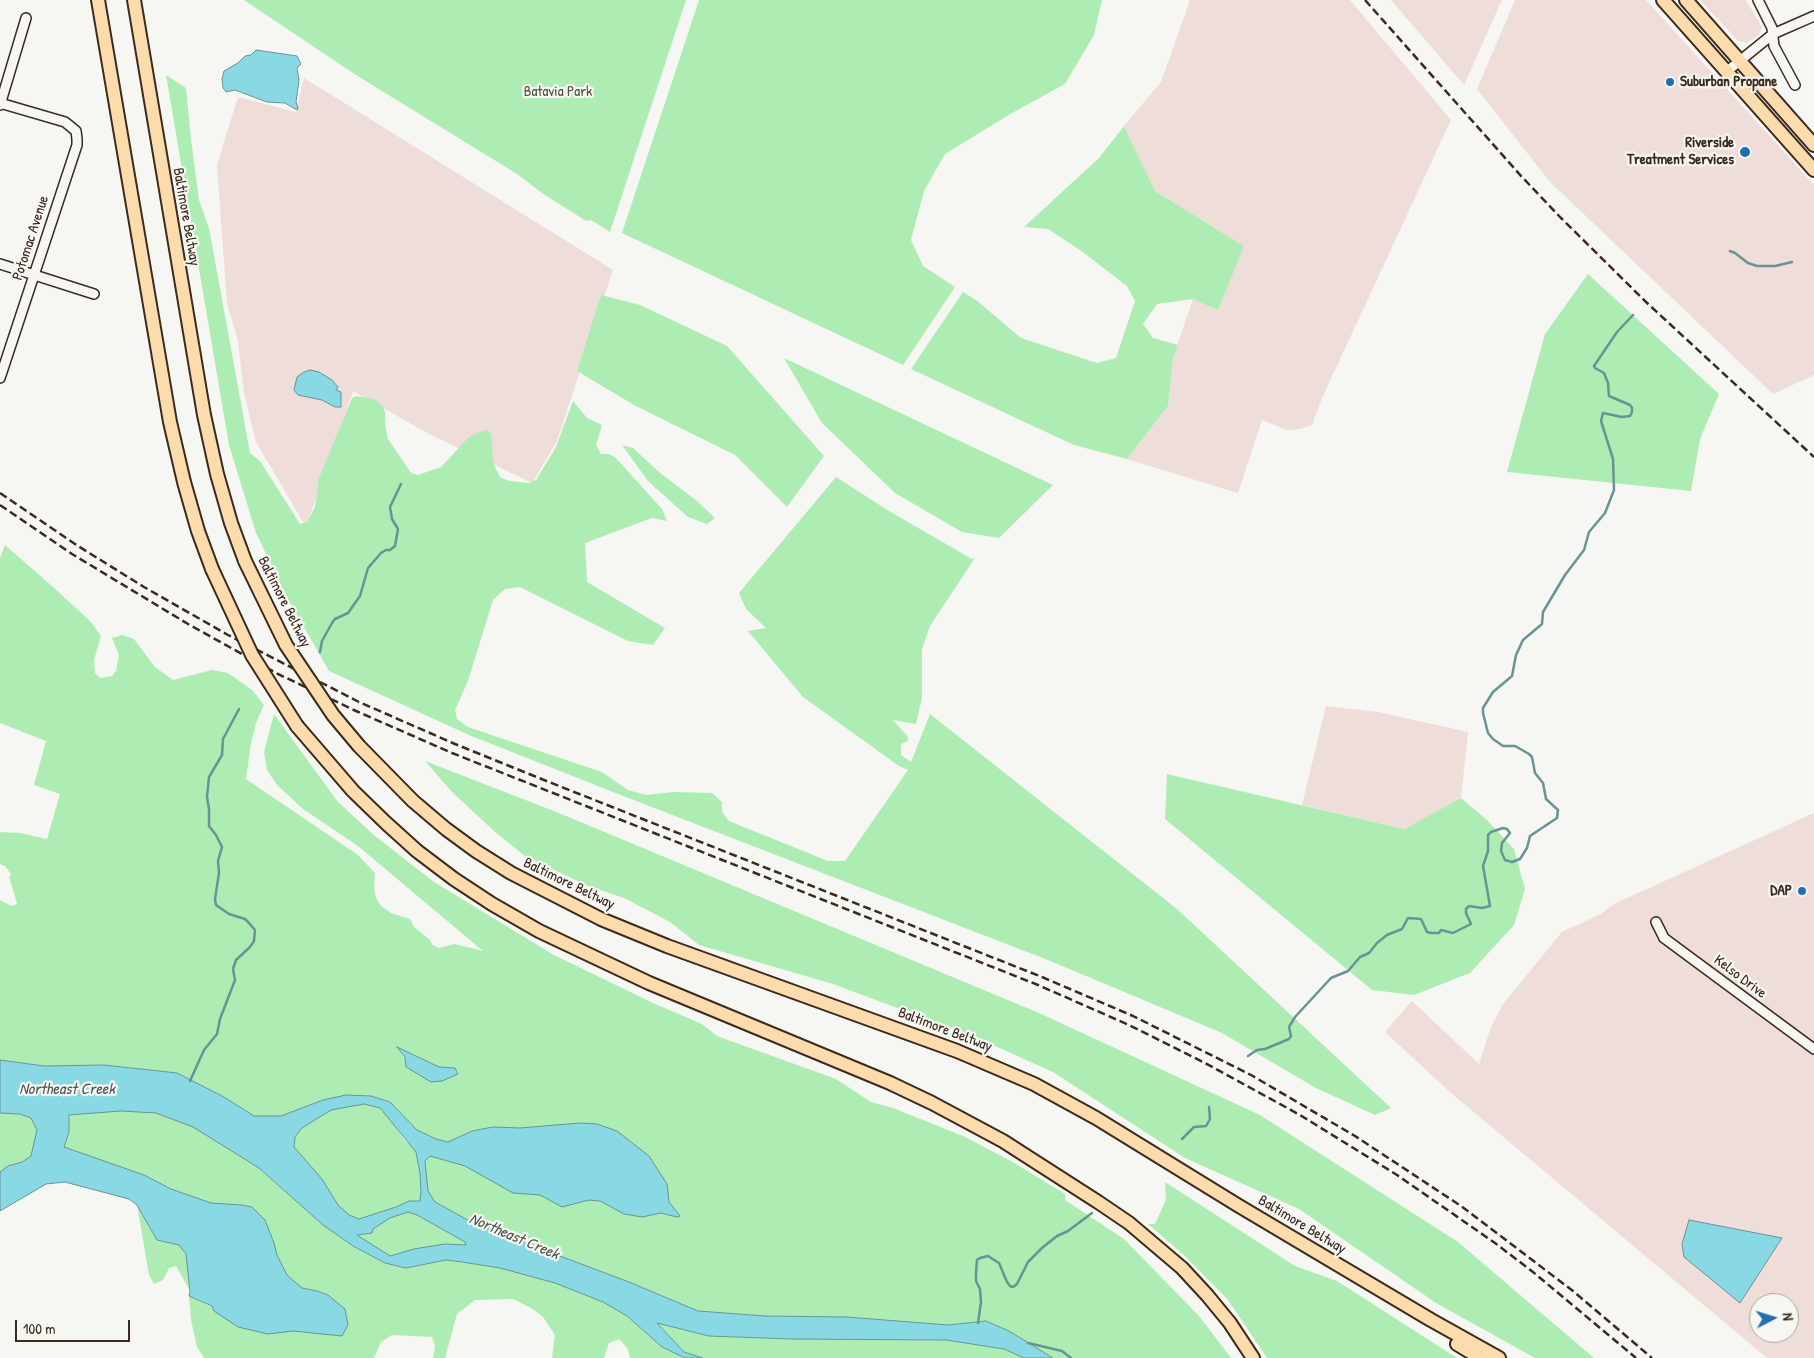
<!DOCTYPE html>
<html>
<head>
<meta charset="utf-8">
<style>
  body { margin:0 }
  #map { position:relative; width:1814px; height:1358px; overflow:hidden; background:#f6f6f2; font-family:"Patrick Hand",sans-serif }
  canvas { display:block }
  .north { position:absolute; left:1749px; top:1293px; width:50px; height:50px; box-sizing:border-box; background:#f6f6f2; border:1px solid #aba49d; border-radius:50%; rotate:85deg; font-size:14px; font-weight:700; line-height:20px; text-align:center; color:#3b2a1e }
  .north::after { content:''; display:block; margin:auto; width:18px; height:22px; background:#1f6fb2; clip-path:polygon(50% 0,100% 100%,50% 72%,0 100%) }
  .scale { position:absolute; left:15px; top:1320px; width:115px; height:22px; box-sizing:border-box; border:2px solid #3b2a1e; border-top:0; padding-left:6px; font-size:15px; line-height:18px; white-space:nowrap; color:#3b2a1e; -webkit-text-stroke:4px #f6f6f2; paint-order:stroke }
</style>
</head>
<body>
<div id="map">
<canvas width="1814" height="1358"></canvas>
<div class="north">N</div>
<div class="scale">100 m</div>
</div>
<script>
const g = document.querySelector('canvas').getContext('2d');
g.lineJoin = 'round';
function paint(path, color) { g.fillStyle = color; g.fill(path, 'evenodd'); }
const shape = rows => new Path2D(rows.map(r => 'M' + r).join(''));
function strokePath(path, color, width, dash) { g.strokeStyle = color; g.lineWidth = width; g.lineCap = dash ? 'butt' : 'round'; g.setLineDash(dash || []); g.stroke(path); }
function drawText(font, color, halo, rows, align = 'center') {
  g.font = font + ' "Patrick Hand",sans-serif'; g.lineWidth = 4.5; g.setLineDash([]); g.textBaseline = 'middle'; g.strokeStyle = halo; g.fillStyle = color; for (const [text, x, y, turn = 0] of rows) {
    g.save(); g.translate(x, y); g.rotate((+turn || 0) * Math.PI / 180); g.textAlign = isNaN(turn) ? turn : align; if (halo) g.strokeText(text, 0, 0); g.fillText(text, 0, 0); g.restore();
  }
}
const built = shape([
  [1190,0,1350,0,1451,120,1322,398,1312,425,1300,429,1287,430,1262,420,1238,493,1127,459,1168,406,1173,358,1193,299,1244,246,1155,191,1124,126,1161,82],
  [1391,0,1502,0,1464,85],
  [1515,0,1646,0,1814,185,1814,375,1773,394,1550,182,1477,89],
  [1700,0,1746,0,1762,27,1759,35,1747,43,1738,41],
  [304,78,613,270,557,441,532,483,433,436,353,391,306,527,256,442,244,393,238,341,227,303,217,165,238,97,296,112],
  [1326,706,1378,712,1468,732,1461,798,1404,829,1302,805],
  [1814,813,1814,1358,1767,1358,1451,1093,1385,1032,1412,1001,1479,1064,1491,1027,1503,1004,1562,932,1601,914,1614,904],
  [1759,1303,1789,1303,1789,1333,1759,1333]
]);
const green = shape([
  [244,0,686,0,610,232,591,220,586,221,542,193,517,174,356,75],
  [699,0,1102,0,1094,35,1065,84,1012,113,945,154,924,191,911,240,923,266,955,287,903,365,622,233],
  [166,75,186,88,191,139,199,200,209,228,250,453,260,461,300,524,307,522,315,507,319,478,352,398,357,396,374,399,382,405,385,412,385,424,388,439,411,473,418,475,441,467,469,437,482,431,487,430,491,434,493,459,495,467,500,477,509,481,529,483,536,480,556,447,573,401,587,418,602,425,596,445,601,454,608,454,615,457,662,509,667,521,652,518,585,543,587,582,665,628,653,645,628,641,520,587,505,589,493,600,468,681,455,710,457,719,468,727,602,772,628,790,646,795,674,792,712,793,722,802,722,812,729,821,828,861,845,861,908,770,899,766,803,697,748,631,766,628,746,609,739,593,836,477,889,511,972,559,975,558,930,626,922,649,922,698,916,724,893,720,908,737,908,741,901,744,901,755,911,762,930,714,1177,909,1391,1108,1375,1115,1316,1088,1222,1033,1048,960,618,794,469,735,329,671,288,599,256,533,229,445],
  [1124,126,1155,191,1244,246,1218,310,1193,299,1157,304,1143,324,1153,338,1178,345,1173,358,1168,406,1127,459,1074,445,911,369,963,292,976,300,1021,338,1097,363,1116,358,1135,301,1127,286,1080,250,1048,229,1024,227,1099,158],
  [1588,274,1719,394,1700,439,1691,491,1507,472,1545,334],
  [601,295,640,305,727,346,824,456,787,507,735,455,634,405,577,371],
  [784,358,1053,485,999,538,962,532,895,493,822,423],
  [622,445,633,448,659,472,697,501,715,518,707,524,688,517,648,481],
  [5,545,53,587,90,621,101,636,94,660,95,673,100,678,112,676,116,671,119,655,112,638,122,635,134,639,155,667,173,680,212,670,228,673,252,690,264,705,256,723,251,743,246,779,358,855,375,873,374,889,376,898,381,906,391,913,410,919,414,927,429,939,433,945,439,948,454,944,483,951,358,846,303,809,277,785,267,770,264,752,274,714,338,802,375,836,434,882,554,955,653,1003,702,1024,717,1036,836,1079,871,1102,893,1108,963,1136,1011,1161,1065,1194,1065,1200,1124,1239,1199,1316,1231,1358,1053,1358,1009,1331,986,1321,948,1325,847,1317,765,1316,698,1311,629,1282,475,1224,435,1202,409,1201,396,1207,359,1219,346,1220,269,1133,295,1137,302,1128,331,1109,364,1103,380,1107,407,1143,448,1142,436,1139,417,1130,390,1102,371,1096,323,1100,281,1116,254,1116,224,1097,177,1073,104,1065,44,1066,0,1060,0,900,12,906,17,904,11,883,9,877,11,874,5,866,0,864,0,832,20,833,47,839,60,794,34,785,46,741,0,723,0,558],
  [398,1048,439,1067,455,1068,417,1074],
  [425,761,559,813,1039,1013,1260,1115,1458,1242,1594,1358,1535,1358,1436,1303,1299,1209,1185,1158,1053,1072,975,1037,833,984,699,945,670,922,624,898,588,886,525,856,494,831,452,792],
  [1167,774,1404,829,1461,798,1487,820,1514,849,1525,889,1514,925,1470,973,1414,995,1372,990,1165,819],
  [51,1097,114,1099,180,1111,189,1120,193,1127,197,1129,189,1110,219,1120,228,1125,240,1146,254,1164,323,1225,353,1246,385,1263,406,1268,446,1260,462,1262,500,1268,555,1283,603,1302,627,1316,662,1347,685,1358,630,1358,628,1349,619,1339,609,1343,604,1358,552,1358,555,1335,543,1317,533,1309,513,1299,475,1300,457,1314,445,1358,433,1358,435,1346,432,1337,392,1335,381,1342,374,1358,204,1358,197,1347,191,1320,189,1296,212,1307,214,1311,218,1300,197,1297,190,1291,176,1266,169,1268,163,1280,154,1284,149,1275,137,1205,129,1199,65,1182,46,1184,0,1211,0,1204,38,1182,53,1176,95,1168,145,1187,151,1185,143,1181,100,1164,64,1158,55,1170,43,1171,0,1198,0,1099],
  [57,1112,59,1112,58,1115,42,1156,36,1165,36,1155,45,1131],
  [1165,1182,1295,1266,1337,1281,1457,1358,1267,1358,1228,1300,1185,1256,1148,1224,1155,1224,1166,1200],
  [408,1212,417,1215,465,1242,466,1246,414,1249,390,1256,356,1235,372,1233,373,1229,390,1218],
  [656,1322,709,1336,792,1339,946,1340,1004,1349,1024,1358,703,1358,684,1352]
]);
const water = shape([
  [256,50,297,56,301,64,297,68,299,80,296,102,298,108,297,110,285,103,267,102,235,90,226,92,223,88,222,79,224,71,238,63,245,56,251,55,256,50],
  [310,370,319,372,332,380,338,387,336,390,341,392,341,407,335,407,322,400,298,395,294,390,297,377,304,372,310,370],
  [397,1047,439,1067,455,1068,458,1074,442,1081,431,1082,406,1067,405,1057,397,1047],
  [0,1060,44,1066,104,1065,177,1073,224,1097,254,1116,281,1116,323,1100,346,1095,371,1096,390,1102,417,1130,436,1139,448,1142,472,1131,493,1127,520,1128,580,1123,597,1124,617,1131,649,1156,667,1184,669,1202,680,1216,677,1217,661,1213,642,1217,624,1214,600,1201,589,1200,562,1207,540,1195,513,1193,465,1166,430,1156,425,1161,428,1191,435,1202,475,1224,629,1282,698,1311,765,1316,847,1317,948,1325,986,1321,1009,1331,1053,1358,1024,1358,1004,1349,946,1340,792,1339,709,1336,657,1323,684,1352,703,1358,685,1358,662,1347,627,1316,603,1302,555,1283,500,1268,462,1262,446,1260,406,1268,385,1263,353,1246,323,1225,259,1168,193,1127,156,1113,121,1111,69,1115,69,1132,64,1147,144,1175,171,1189,211,1203,242,1205,252,1207,265,1220,274,1243,277,1255,287,1275,302,1288,317,1291,328,1295,345,1309,348,1325,342,1336,293,1331,268,1334,238,1327,214,1311,212,1306,189,1296,190,1291,186,1254,179,1245,157,1240,137,1205,129,1199,65,1182,46,1184,0,1211,0,1172,8,1166,22,1162,31,1156,37,1130,31,1118,20,1114,0,1113,0,1060],
  [364,1104,380,1108,416,1152,420,1173,421,1192,420,1201,409,1201,396,1207,359,1219,349,1215,338,1205,322,1179,294,1147,295,1137,302,1128,331,1110,364,1104],
  [408,1212,417,1215,465,1242,466,1245,445,1244,414,1249,390,1256,357,1235,372,1233,373,1229,390,1218,408,1212],
  [1689,1220,1782,1238,1740,1303,1684,1257,1682,1244,1689,1220]
]);
const stream = shape([
  [1730,251,1735,253,1748,263,1757,266,1775,266,1792,262],
  [320,652,322,641,332,623,335,619,348,613,360,596,368,568,381,553,386,550,390,550,395,546,398,529,392,519,390,507,401,484],
  [1248,1056,1257,1050,1265,1049,1289,1039,1291,1036,1289,1027,1295,1017,1331,978,1348,971,1360,957,1369,953,1377,943,1387,935,1402,929,1408,918,1421,919,1427,932,1431,933,1439,933,1441,930,1453,933,1471,924,1466,913,1466,909,1469,906,1482,908,1490,906,1483,866,1488,851,1488,835,1491,832,1503,828,1507,829,1510,833,1502,843,1501,851,1505,860,1512,862,1520,859,1527,848,1530,836,1557,818,1558,810,1546,799,1543,783,1535,773,1532,757,1529,754,1515,746,1503,746,1493,739,1488,733,1483,713,1483,708,1493,692,1512,676,1516,655,1523,640,1542,624,1543,612,1565,575,1584,550,1589,532,1605,513,1614,490,1613,459,1601,421,1603,413,1622,417,1630,416,1632,412,1632,408,1630,405,1609,396,1608,383,1604,373,1595,368,1594,366,1617,332,1633,315],
  [190,1081,204,1050,217,1034,220,1019,235,980,233,969,236,960,250,947,254,941,255,930,249,923,245,919,229,914,216,905,215,899,219,873,218,861,222,847,216,835,209,826,209,809,207,797,209,777,222,755,223,739,239,709],
  [1182,1139,1194,1127,1206,1126,1210,1119,1209,1107],
  [978,1323,981,1302,980,1289,976,1281,976,1273,977,1260,980,1258,988,1256,999,1263,1007,1282,1010,1286,1013,1287,1017,1284,1028,1262,1043,1247,1057,1236,1068,1231,1092,1213],
  [1028,1343,1062,1351,1071,1358]
]);
const minor = shape([
  [1758,0,1772,28,1774,46,1795,85],
  [1726,72,1773,34,1814,16],
  [0,103,65,122,76,131,77,139,77,145,0,378],
  [0,105,26,18],
  [0,264,94,294],
  [1656,922,1664,938,1814,1049]
]);
const highway = shape([
  [98,0,170,422,184,482,198,531,212,569],
  [134,0,204,415,217,474,231,523,245,561],
  [1663,0,1814,170],
  [1686,0,1814,145],
  [297,726,353,791,386,823,417,851,454,879,492,904,539,931,649,983,890,1083,932,1103,1003,1141,1098,1202,1129,1223,1182,1268,1207,1295,1230,1323,1253,1358],
  [359,746,413,801,446,829,476,851,511,873,601,919,667,946,957,1051,1034,1084,1096,1118,1239,1206,1431,1320,1499,1358],
  [1457,1344,1480,1358]
]);
const rail = shape([
  [1365,0,1522,177,1561,218,1646,302,1814,457],
  [0,493,78,546,144,587,228,635,359,702,455,744,549,782,1042,977,1133,1016,1251,1075,1355,1136,1461,1206,1573,1291,1652,1358],
  [0,505,72,554,188,624,278,674,356,711,452,753,1038,985,1129,1025,1205,1063,1300,1115,1397,1175,1495,1243,1533,1272,1636,1358]
]);
const highwayBridge = shape([
  [245,561,286,645,333,715,359,746],
  [212,569,252,655,297,726]
]);
const markers = [
  [1670,82,5,"#1f6fb2"],
  [1745,152,6,"#1f6fb2"],
  [1802,891,5,"#1f6fb2"]
];
const poiNames = [
  ["Suburban Propane",1680,82,"left"],
  ["Riverside",1734,143],
  ["Treatment Services",1734,160],
  ["DAP",1792,891]
];
const parkNames = [
  ["Batavia Park",558,92]
];
const streetNames = [
  ["Baltimore Beltway",186,217,80],
  ["Potomac Avenue",31,238,-72],
  ["Baltimore Beltway",284,602,63],
  ["Baltimore Beltway",569,884,26],
  ["Kelso Drive",1740,977,37],
  ["Baltimore Beltway",945,1030,21],
  ["Baltimore Beltway",1302,1225,31]
];
const waterNames = [
  ["Northeast Creek",67,1090],
  ["Northeast Creek",514,1237,23]
];
paint(built, '#efddd9');
paint(green, '#adedb4');
paint(water, '#89d9e5');
strokePath(water, '#6a9395', 1);
strokePath(stream, '#6a9395', 2.5);
strokePath(minor, '#3b2a1e', 12);
strokePath(highway, '#3b2a1e', 16);
strokePath(minor, '#f6f6f2', 9);
strokePath(highway, '#fcdcac', 12);
strokePath(rail, '#3b2a1e', 2.5, [8, 4]);
strokePath(highwayBridge, '#3b2a1e', 16, []);
strokePath(highwayBridge, '#fcdcac', 12);
for (const [x, y, r, color] of markers) { const dot = new Path2D(); dot.arc(x, y, r, 0, 2 * Math.PI); g.fillStyle = color; g.fill(dot); strokePath(dot, '#f6f6f2', 2); }
drawText('bold 15px', '#3b2a1e', '#f6f6f2', poiNames, 'right');
drawText('15px', '#52513c', '#f6f6f2', parkNames);
drawText('15px', '#3b2a1e', '#f6f6f2', streetNames);
drawText('italic 16px', '#4e5650', '#f6f6f2', waterNames);
</script>
</body>
</html>
